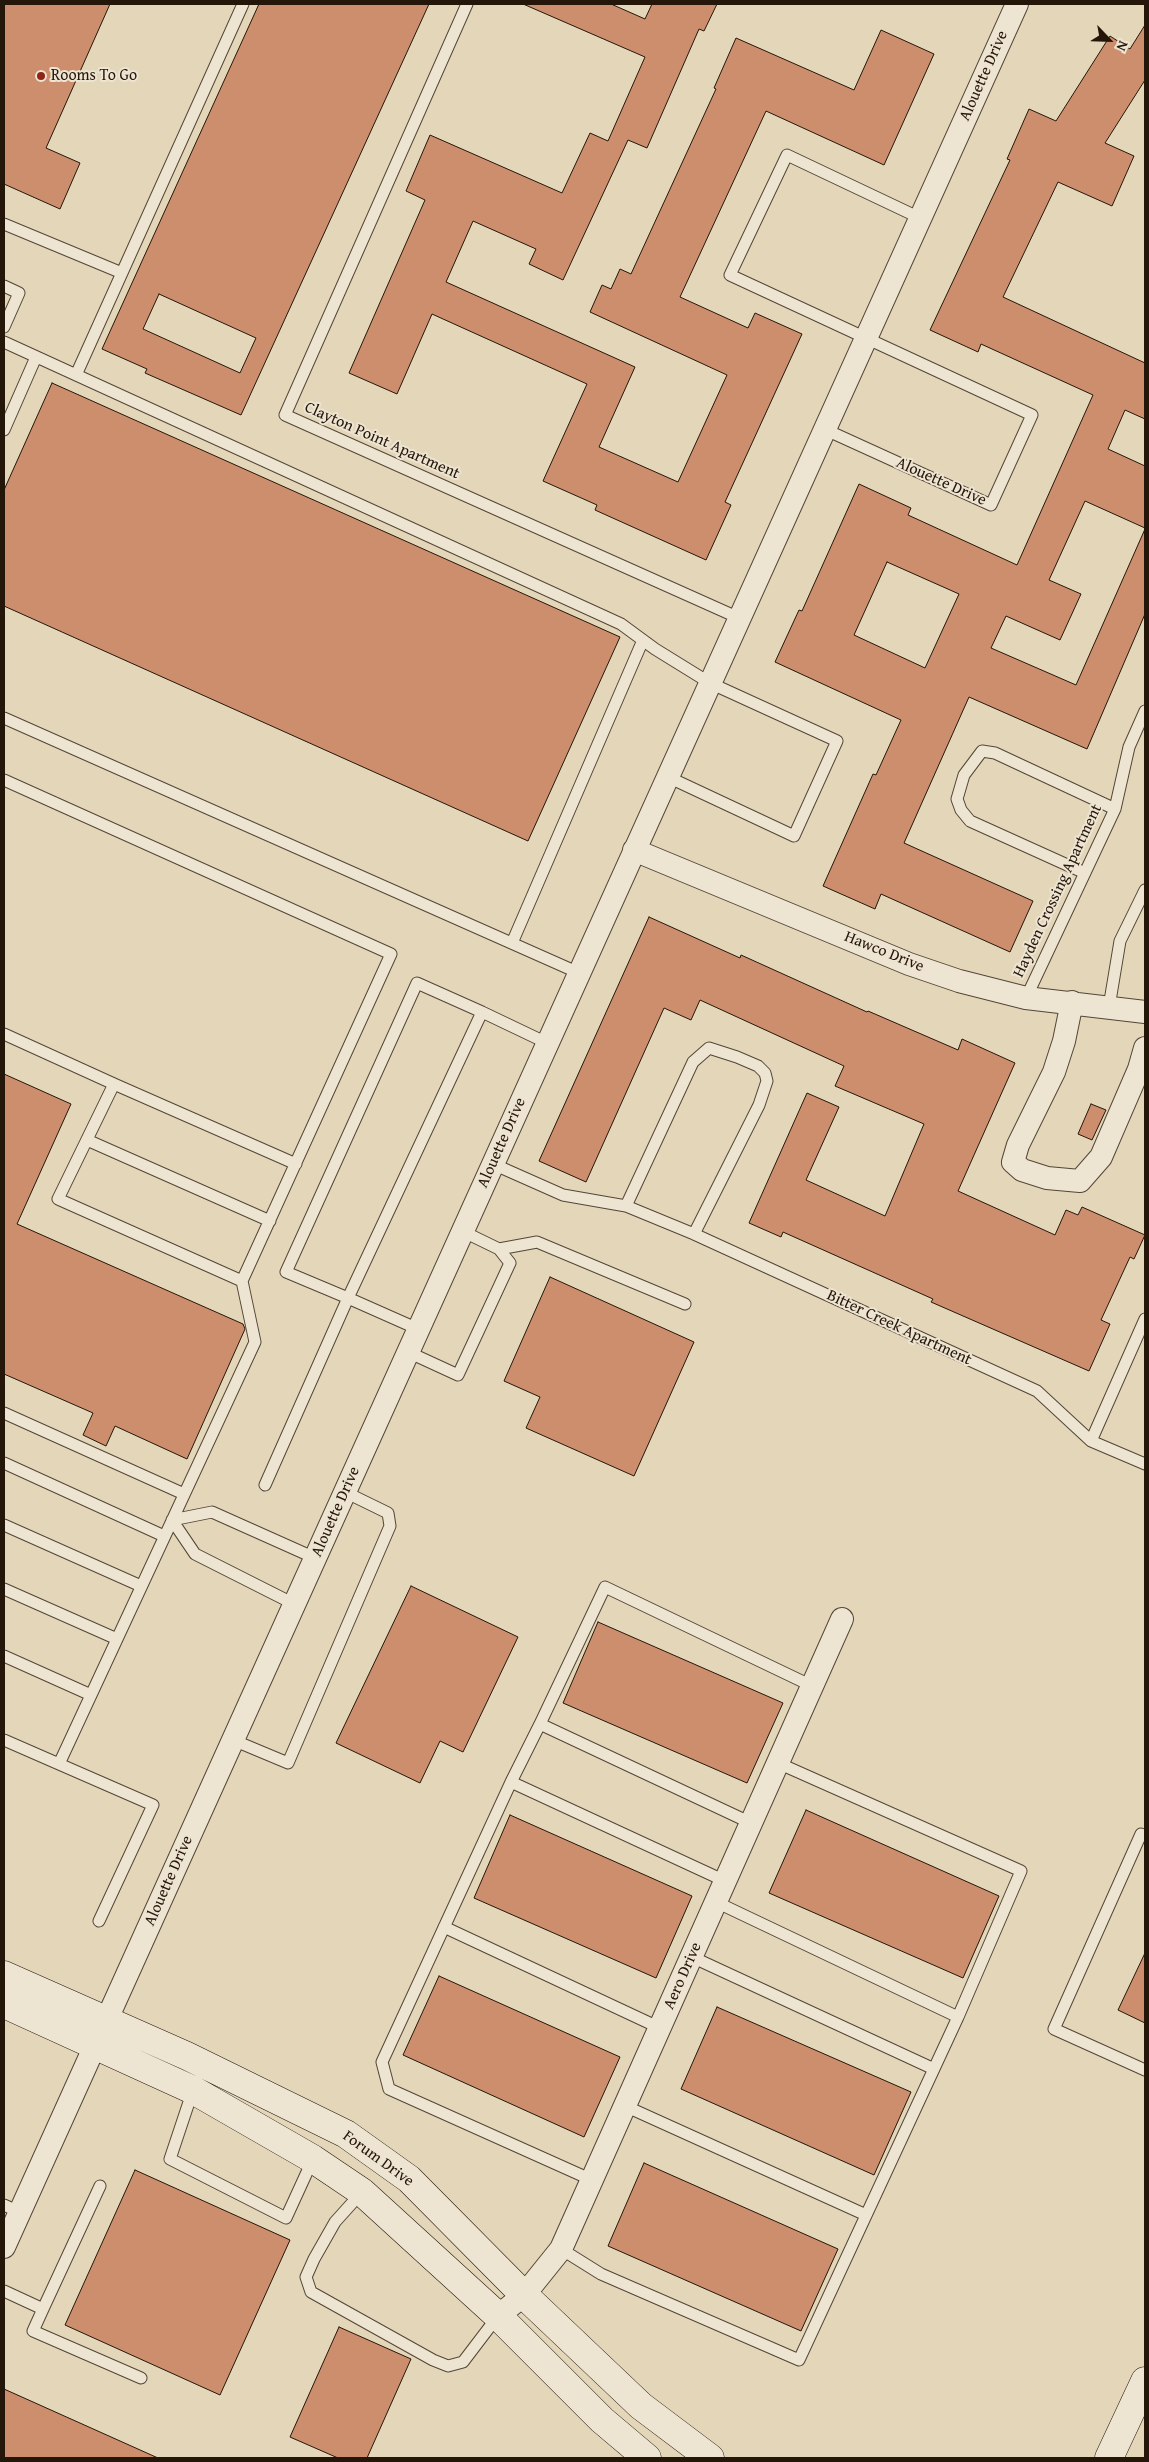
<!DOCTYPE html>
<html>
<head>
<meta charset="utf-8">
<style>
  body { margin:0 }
  #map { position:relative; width:1149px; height:2462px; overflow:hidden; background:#e3d6b9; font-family:"Gentium Book Plus",serif }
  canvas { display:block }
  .frame { position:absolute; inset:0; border:5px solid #25160a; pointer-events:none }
  .north { position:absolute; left:1084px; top:15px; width:50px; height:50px; -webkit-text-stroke:4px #ede4d2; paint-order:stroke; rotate:114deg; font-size:14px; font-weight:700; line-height:20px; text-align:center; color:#25160a }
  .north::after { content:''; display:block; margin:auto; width:18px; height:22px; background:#25160a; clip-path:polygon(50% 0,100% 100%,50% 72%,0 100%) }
</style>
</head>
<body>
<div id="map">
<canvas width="1149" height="2462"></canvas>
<div class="frame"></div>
<div class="north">N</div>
</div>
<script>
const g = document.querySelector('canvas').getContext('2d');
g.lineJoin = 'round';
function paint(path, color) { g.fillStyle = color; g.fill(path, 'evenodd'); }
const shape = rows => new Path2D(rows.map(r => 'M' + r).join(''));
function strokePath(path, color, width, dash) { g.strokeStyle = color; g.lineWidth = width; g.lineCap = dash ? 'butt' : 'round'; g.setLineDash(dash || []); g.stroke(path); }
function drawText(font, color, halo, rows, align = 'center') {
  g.font = font + ' "Gentium Book Plus",serif'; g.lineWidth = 4; g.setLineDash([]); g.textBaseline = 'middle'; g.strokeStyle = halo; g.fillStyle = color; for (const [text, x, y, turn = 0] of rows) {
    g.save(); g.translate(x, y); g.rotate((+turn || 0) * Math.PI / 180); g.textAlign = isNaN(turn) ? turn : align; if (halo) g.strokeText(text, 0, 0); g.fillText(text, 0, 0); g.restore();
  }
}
const building = shape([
  [4,4,110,4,46,148,80,163,60,209,4,184,4,4],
  [259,4,429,4,241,415,145,373,147,369,102,349,259,4],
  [159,294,256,338,240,373,143,329,159,294],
  [523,4,611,4,645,19,652,4,717,4,704,31,699,29,647,148,628,140,563,280,529,264,536,249,473,221,446,282,635,367,599,447,678,482,727,375,590,312,602,285,611,289,620,269,631,274,716,89,714,88,736,38,854,90,881,30,934,54,884,165,766,111,680,297,748,328,755,313,802,334,725,502,731,505,706,560,595,510,597,505,543,481,587,384,432,314,397,394,349,373,425,200,406,191,430,135,562,193,590,133,608,141,645,57,523,4],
  [1145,25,1145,80,1105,143,1134,156,1112,206,1058,182,1003,297,1145,363,1145,419,1125,410,1108,449,1145,466,1145,528,1085,501,1049,580,1081,594,1060,640,1006,616,991,648,1076,685,1145,529,1145,614,1087,749,969,697,904,843,1033,901,1010,952,881,894,875,909,823,886,873,774,876,775,901,720,775,662,799,610,802,611,859,484,911,508,908,515,1017,565,1093,395,981,344,978,352,930,330,1010,160,1007,159,1029,109,1056,121,1110,36,1130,49,1145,25],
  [887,562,959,594,925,668,854,635,887,562],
  [52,383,620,637,528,841,4,606,4,490,52,383],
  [649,917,740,958,741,955,867,1012,868,1011,958,1050,962,1039,1015,1063,958,1191,1055,1235,1066,1210,1078,1215,1082,1207,1145,1235,1134,1259,1130,1257,1101,1320,1110,1324,1089,1371,931,1302,933,1299,783,1232,781,1237,749,1223,807,1093,839,1107,806,1180,885,1216,924,1124,835,1086,844,1066,700,1000,691,1020,664,1008,586,1182,539,1161,649,917],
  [4,1074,71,1104,17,1224,243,1324,245,1329,187,1459,115,1426,106,1446,83,1435,93,1413,4,1374,4,1074],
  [1091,1104,1106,1110,1092,1140,1078,1134,1091,1104],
  [550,1277,694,1342,634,1476,526,1428,540,1397,504,1381,550,1277],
  [411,1586,518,1637,463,1752,440,1741,420,1783,336,1743,411,1586],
  [598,1622,783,1703,747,1783,563,1703,598,1622],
  [806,1810,999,1896,963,1978,769,1893,806,1810],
  [510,1815,692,1896,656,1978,474,1898,510,1815],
  [1145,1953,1145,2023,1118,2010,1145,1953],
  [439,1976,620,2057,584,2137,403,2055,439,1976],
  [717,2007,911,2092,874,2175,681,2089,717,2007],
  [644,2163,838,2249,801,2331,608,2246,644,2163],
  [135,2170,290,2240,220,2395,65,2325,135,2170],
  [339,2327,411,2359,367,2458,338,2458,290,2437,339,2327],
  [4,2389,158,2458,4,2458,4,2389]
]);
const lane = shape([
  [467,4,285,415,739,618],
  [4,224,122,273],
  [4,286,19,293,4,327],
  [4,342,621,624,655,649,710,683,837,741,794,836,668,777],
  [76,375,243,4],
  [824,429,991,505,1032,415,730,275,787,155,920,218],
  [4,430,36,357],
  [4,718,579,973],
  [4,780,391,954,242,1281,255,1342,59,1764],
  [1085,873,970,821,961,810,957,799,964,775,982,751,995,753,1115,809],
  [512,943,643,640],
  [1026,998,1115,809,1129,747,1145,711],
  [1109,1007,1120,941,1145,890],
  [482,1012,417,983,286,1272,348,1298,482,1012,547,1043],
  [4,1034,114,1084],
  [87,1140,270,1221],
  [493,1164,563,1195,626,1206,694,1234,1037,1391,1091,1441,1145,1464],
  [626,1206,693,1062,709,1048,737,1057,758,1066,765,1073,767,1081,759,1105,694,1234],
  [499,1249,537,1242,685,1304],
  [242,1281,58,1199,114,1084,296,1164],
  [408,1352,458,1375,510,1263,499,1249,462,1231],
  [4,1413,184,1494],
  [1091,1441,1145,1319],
  [4,1463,164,1536],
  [265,1485,348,1298,418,1329],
  [172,1520,212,1512,315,1558],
  [172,1520,195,1554,294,1604],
  [4,1525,141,1586],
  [4,1589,117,1639],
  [4,1656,91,1695],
  [540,1724,605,1587,812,1686],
  [4,1740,153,1805,99,1921],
  [233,1740,288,1763,390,1526,388,1513,345,1492],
  [778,1763,1021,1871,958,2017],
  [511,1782,382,2062,389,2089,592,2180],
  [1145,1836,1141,1834,1054,2029,1145,2070],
  [725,1881,511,1782,540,1724,751,1823],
  [444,1927,660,2028],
  [692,1957,934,2069],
  [193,2090,170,2159,286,2218,313,2159],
  [625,2106,866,2215],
  [362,2192,335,2222,314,2259,306,2277,311,2292,433,2360,448,2366,463,2362,498,2316],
  [4,2205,19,2212],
  [561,2249,601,2274,799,2360,958,2017,716,1902],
  [4,2291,43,2309,100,2186],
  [43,2309,33,2331,141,2378]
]);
const street = shape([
  [634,850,909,964,959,981,1026,998,1145,1012],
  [1072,1002,1064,1041,1054,1072,1018,1145,1013,1162,1022,1170,1047,1178,1080,1181,1101,1157,1139,1069,1145,1048],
  [4,2247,1017,4],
  [498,2316,524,2295,561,2249,842,1619]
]);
const secondary = shape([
  [4,1975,187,2056,346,2134,409,2179,524,2295,641,2406,710,2458],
  [4,2004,193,2090,313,2159,362,2192,498,2316,602,2420,647,2458],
  [1109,2458,1145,2381]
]);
const markers = [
  [41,76,5,"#8f2418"]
];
const poiNames = [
  ["Rooms To Go",51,76]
];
const streetNames = [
  ["Alouette Drive",984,76,-66],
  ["Clayton Point Apartment",382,441,24],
  ["Alouette Drive",941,482,24],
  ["Hayden Crossing Apartment",1058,891,-65],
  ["Hawco Drive",884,952,22],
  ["Alouette Drive",502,1143,-66],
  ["Bitter Creek Apartment",899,1328,25],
  ["Alouette Drive",336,1512,-66],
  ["Alouette Drive",169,1881,-66],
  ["Aero Drive",683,1976,-66],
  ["Forum Drive",378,2159,36]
];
paint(building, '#cc8e6c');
strokePath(building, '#25160a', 1);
strokePath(lane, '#544636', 13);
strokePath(street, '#544636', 24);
strokePath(secondary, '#25160a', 29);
strokePath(lane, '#ede4d2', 11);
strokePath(street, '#ede4d2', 22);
strokePath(secondary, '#ede4d2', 28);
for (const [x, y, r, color] of markers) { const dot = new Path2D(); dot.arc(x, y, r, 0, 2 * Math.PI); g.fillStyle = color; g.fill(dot); strokePath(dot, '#ede4d2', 2); }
drawText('16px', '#25160a', '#ede4d2', poiNames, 'left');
drawText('16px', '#25160a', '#ede4d2', streetNames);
</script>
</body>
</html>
